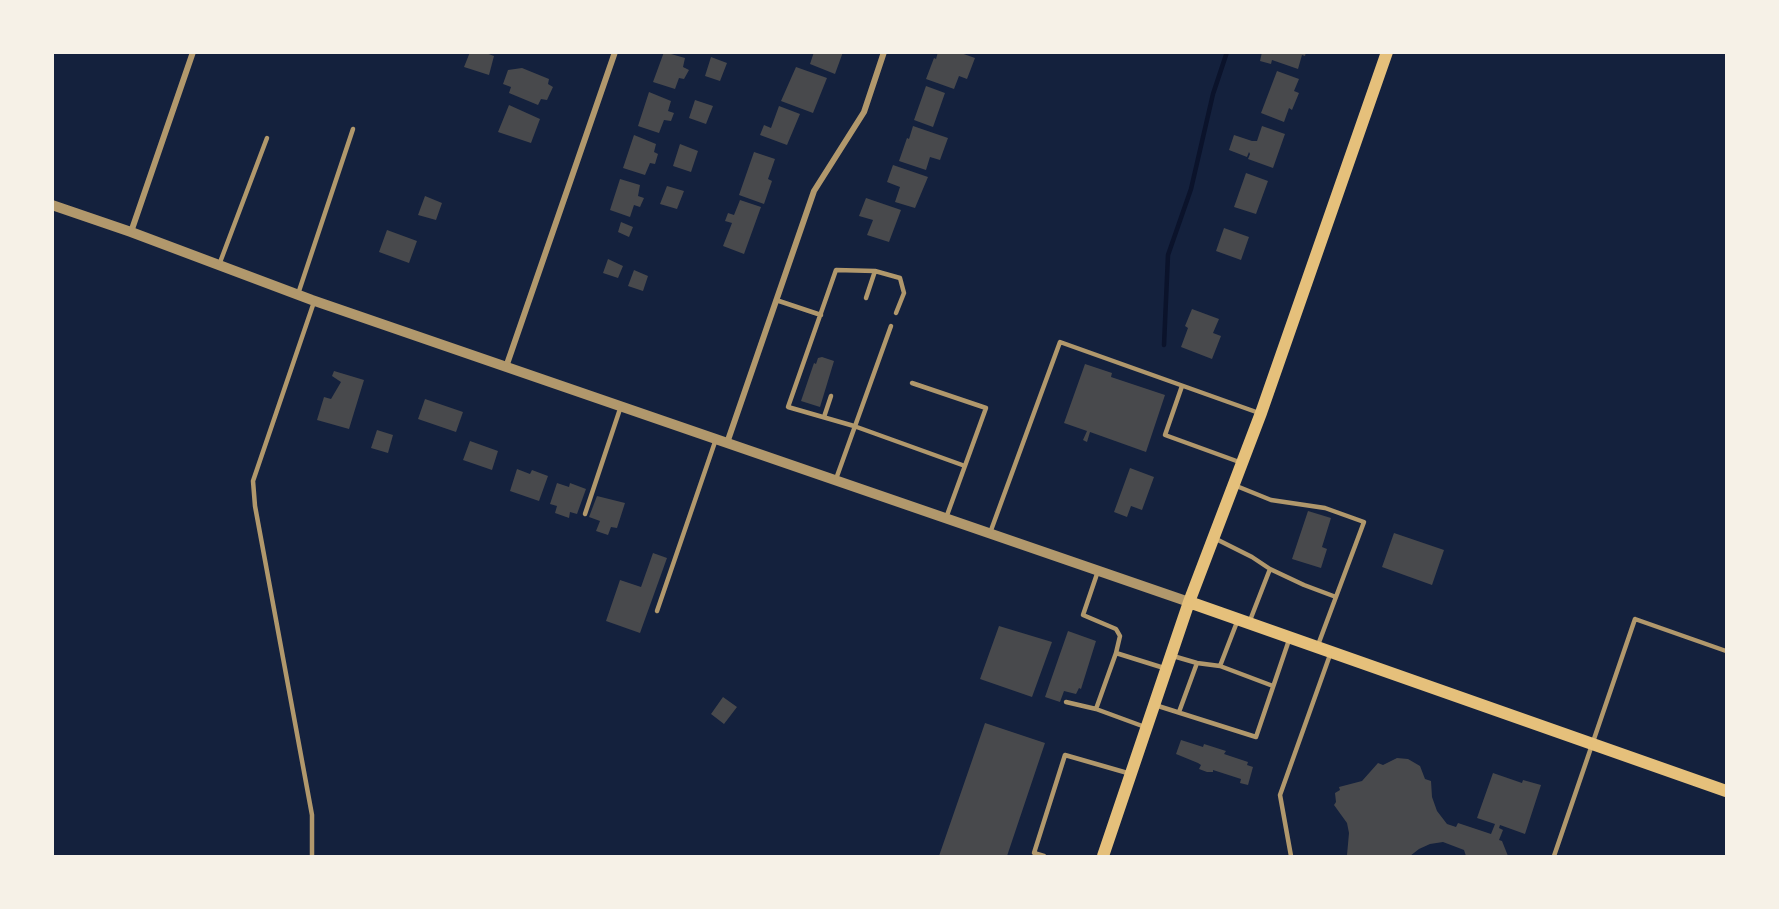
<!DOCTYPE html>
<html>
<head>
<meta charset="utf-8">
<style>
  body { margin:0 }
  #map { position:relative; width:1779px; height:909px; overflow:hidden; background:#14213d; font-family:Inter,sans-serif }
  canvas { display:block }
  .frame { position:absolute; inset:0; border:54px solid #f6f1e7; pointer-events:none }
</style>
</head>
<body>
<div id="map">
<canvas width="1779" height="909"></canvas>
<div class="frame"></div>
</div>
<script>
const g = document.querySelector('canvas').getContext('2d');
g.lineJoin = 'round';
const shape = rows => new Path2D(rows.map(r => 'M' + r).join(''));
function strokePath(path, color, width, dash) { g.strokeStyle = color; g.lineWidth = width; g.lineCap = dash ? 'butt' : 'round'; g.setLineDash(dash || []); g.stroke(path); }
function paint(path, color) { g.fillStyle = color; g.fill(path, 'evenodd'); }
const stream = shape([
  [1164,345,1168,255,1191,189,1213,94,1227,52]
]);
const building = shape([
  [470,52,483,52,494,56,489,75,464,67],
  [664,52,685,58,683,67,689,70,684,79,679,78,675,89,653,82],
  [814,52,843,52,835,74,810,64],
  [938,52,958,52,975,58,967,79,959,76,954,89,926,79,934,58,936,59],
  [1262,52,1306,52,1305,56,1302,55,1298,69,1272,60,1271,64,1260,61],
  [711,57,727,63,720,81,705,76],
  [796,67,827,78,813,113,781,101],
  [522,68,549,79,548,84,553,87,547,100,541,99,538,105,509,93,511,87,503,84,508,70],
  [1277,71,1299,79,1294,91,1299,93,1292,110,1289,108,1284,122,1261,113],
  [926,86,945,93,933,127,914,120],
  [649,92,671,101,668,111,674,113,671,121,664,120,659,133,638,126],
  [695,100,713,106,706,124,689,118],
  [509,105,540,119,531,143,498,132],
  [779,106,800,114,787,145,760,135,764,125,771,128],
  [913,126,948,138,940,160,930,157,926,170,899,161,907,138,909,139],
  [1262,126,1285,134,1273,168,1248,159,1250,154,1249,152,1247,157,1229,150,1234,135,1252,141,1257,141],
  [634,135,656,144,654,152,658,154,655,164,650,163,645,175,623,168],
  [680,144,698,151,691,172,673,166],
  [754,152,775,159,768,179,772,181,764,204,739,195],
  [893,165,928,177,915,208,895,202,900,187,887,182],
  [1246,173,1268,181,1256,214,1234,207],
  [620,179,640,185,638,196,644,198,640,207,634,205,630,217,610,210],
  [667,186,684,191,677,209,660,204],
  [425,196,442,203,436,220,418,215],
  [866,198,901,210,889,242,867,235,873,220,859,216],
  [740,200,761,207,744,254,723,246,732,223,725,221,728,213,734,215],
  [621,222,633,227,629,237,618,232],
  [1224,228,1249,237,1241,260,1216,251],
  [387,230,417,241,409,263,379,252],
  [608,259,623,266,618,278,603,273],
  [634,270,648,276,643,291,628,286],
  [1192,309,1219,319,1213,333,1221,336,1212,359,1181,347,1188,328,1185,326],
  [822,357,834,361,820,407,801,401,814,363,816,364,818,358],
  [1085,364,1112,373,1111,377,1165,395,1146,452,1090,432,1087,442,1083,440,1087,431,1064,423],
  [334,371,364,380,349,429,317,420,324,397,331,399,341,382,332,376],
  [425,399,463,412,456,432,418,419],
  [377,430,393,435,388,453,371,448],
  [470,441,498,451,492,470,463,460],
  [1130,468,1154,477,1142,510,1131,506,1127,517,1114,512],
  [517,469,530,474,532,470,548,476,539,501,510,491],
  [557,483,569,487,570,483,586,489,577,514,570,512,569,518,555,513,557,506,550,504],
  [597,496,625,503,617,528,611,527,608,535,596,531,600,521,589,517],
  [1308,511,1331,518,1322,547,1327,549,1321,568,1292,559],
  [1394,533,1444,550,1432,585,1382,567],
  [653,553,667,558,640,633,606,621,620,580,641,587],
  [999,626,1052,642,1032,697,980,679],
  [1068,631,1096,641,1081,689,1079,688,1076,694,1064,691,1060,702,1045,697],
  [723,697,737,707,724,724,711,714],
  [985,723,1045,743,1007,856,939,856],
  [1181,740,1203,747,1204,744,1226,751,1224,754,1248,762,1247,765,1253,767,1248,785,1240,783,1241,779,1213,770,1213,772,1207,772,1199,769,1201,765,1198,763,1176,754],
  [1397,758,1408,759,1420,766,1425,779,1431,781,1432,797,1437,811,1447,824,1456,827,1458,823,1491,834,1495,824,1477,818,1493,773,1522,783,1523,780,1541,785,1525,834,1500,825,1499,828,1503,830,1499,840,1502,841,1508,856,1466,856,1464,850,1443,842,1430,844,1419,849,1410,856,1347,855,1349,833,1347,823,1334,805,1336,802,1335,793,1340,790,1339,787,1362,781,1378,763,1383,765]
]);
const service = shape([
  [219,265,267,138],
  [298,294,353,129],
  [866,298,875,271],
  [776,300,821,315],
  [896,313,904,293,900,278,875,271,836,270,788,407,854,426,965,466],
  [912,383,986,408,946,518],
  [1182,386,1165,435,1242,463],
  [824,417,831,396],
  [836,479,891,326],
  [1234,485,1271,500,1325,508,1364,522,1318,645],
  [585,514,621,406],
  [990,533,1060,342,1259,413],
  [1214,538,1252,557,1270,569,1304,585,1336,597],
  [1098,571,1083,615,1116,629,1120,636,1116,653],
  [657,611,716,439],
  [1237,622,1220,666,1273,686],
  [1249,623,1270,569],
  [1173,656,1197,663,1220,666],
  [1066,702,1096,709],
  [1155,705,1256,737,1289,640],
  [1179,712,1197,663],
  [1145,727,1096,709,1116,653,1164,668],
  [312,856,312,815,255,506,253,481,314,302],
  [1044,856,1034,853,1065,755,1131,774],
  [1291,856,1280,795,1331,652],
  [1554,856,1635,619,1726,651]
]);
const minor = shape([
  [131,232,193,52],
  [506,367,615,52],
  [727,443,814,191,864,112,884,52]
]);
const tertiary = shape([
  [52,205,131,232,312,300,1189,602]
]);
const secondary = shape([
  [1189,602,1726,791],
  [1103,856,1189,602,1261,413,1387,52]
]);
strokePath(stream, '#0b132b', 4.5);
paint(building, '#48494c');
strokePath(service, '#b1986c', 4.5);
strokePath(minor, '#b1986c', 6);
strokePath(tertiary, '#b1986c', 10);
strokePath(secondary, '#e5c07b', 12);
</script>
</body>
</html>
